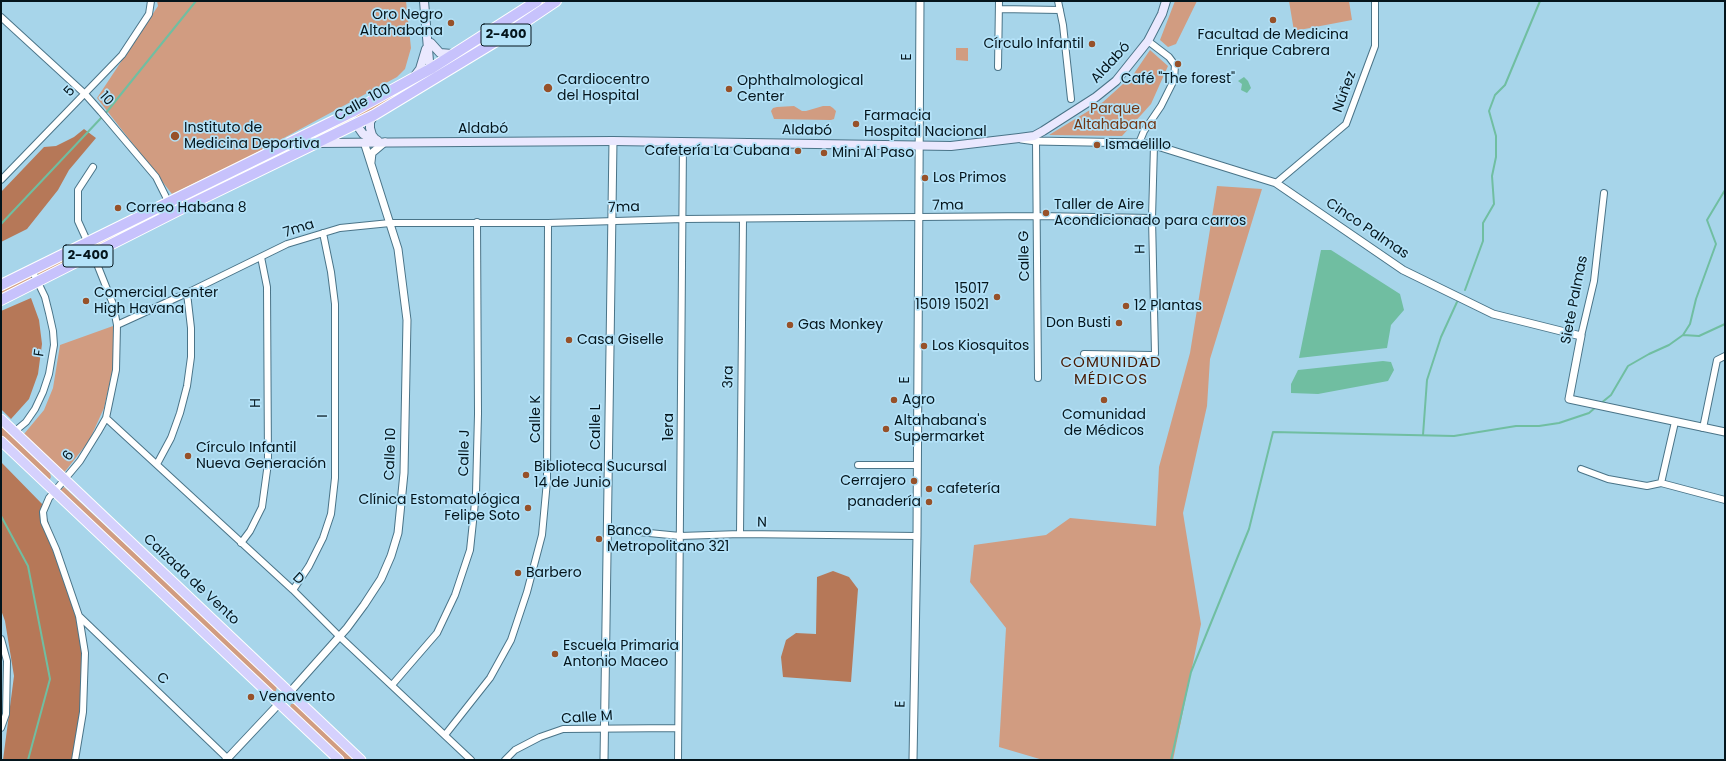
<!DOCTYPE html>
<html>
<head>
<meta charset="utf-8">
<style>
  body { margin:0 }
  #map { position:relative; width:1726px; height:761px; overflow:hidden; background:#a7d5ea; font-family:Poppins,sans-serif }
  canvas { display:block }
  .frame { position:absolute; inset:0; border:2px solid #04151c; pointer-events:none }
</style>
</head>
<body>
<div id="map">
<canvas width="1726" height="761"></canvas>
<div class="frame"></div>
</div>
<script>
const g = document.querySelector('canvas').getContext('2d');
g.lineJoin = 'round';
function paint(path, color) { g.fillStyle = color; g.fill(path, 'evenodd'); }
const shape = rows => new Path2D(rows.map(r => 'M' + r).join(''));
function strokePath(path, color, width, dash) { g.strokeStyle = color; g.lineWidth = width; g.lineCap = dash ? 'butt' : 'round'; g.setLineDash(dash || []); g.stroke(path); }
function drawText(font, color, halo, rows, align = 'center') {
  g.font = font + ' Poppins,sans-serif'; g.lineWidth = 3.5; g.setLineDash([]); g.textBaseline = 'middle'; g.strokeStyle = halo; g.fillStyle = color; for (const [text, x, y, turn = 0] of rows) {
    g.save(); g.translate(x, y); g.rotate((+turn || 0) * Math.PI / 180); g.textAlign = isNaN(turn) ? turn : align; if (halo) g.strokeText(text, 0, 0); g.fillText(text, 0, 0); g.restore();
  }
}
const green = shape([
  [157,1,406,1,411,48,405,69,397,77,241,161,172,194,97,98,158,6],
  [544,1,549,1,438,72,437,69,519,18],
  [1175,1,1197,1,1176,44,1168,47,1160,40],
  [1289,1,1349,1,1352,20,1294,31],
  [956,48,968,48,968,61,956,60],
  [1150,50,1168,66,1151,104,1122,136,1049,135,1103,102,1133,75],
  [430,73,431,76,357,119,356,115],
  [794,106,802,111,806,111,823,106,830,106,833,108,836,111,834,119,831,120,774,119,771,111,773,108,777,107],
  [351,118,353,122,175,208,173,205],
  [1217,186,1262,189,1210,359,1207,406,1183,513,1201,624,1173,760,1043,760,999,747,1006,628,970,582,974,545,1046,535,1070,518,1156,526,1159,467,1190,353],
  [169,207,170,210,94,249,92,245],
  [87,248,89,251,39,277,36,272],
  [32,274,34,279,1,295,1,289],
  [113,326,113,368,104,408,89,441,63,474,24,434,44,410,53,388,60,345],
  [1,426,50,473,51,477,50,479,48,479,1,438],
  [64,487,277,686,276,691,272,691,59,491],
  [291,704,295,704,356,760,344,760,291,710,290,707]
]);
const forest = shape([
  [84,129,96,138,69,170,58,190,27,229,1,242,1,192,44,147,56,146,74,137],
  [31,298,39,320,42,344,38,374,29,399,11,419,1,409,1,311],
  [1,462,46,508,47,518,83,619,86,681,78,760,3,760,14,676,5,621,1,610],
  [833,571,849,577,858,589,851,682,783,677,781,657,786,640,796,633,816,634,817,577]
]);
const water = shape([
  [1244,77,1248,81,1251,88,1247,93,1241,90,1242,84,1238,81],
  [1321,250,1331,250,1400,294,1404,310,1391,325,1387,348,1299,358],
  [1383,361,1391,362,1394,370,1388,381,1318,394,1291,393,1291,384,1298,370]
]);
const stream = shape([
  [105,114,196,1],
  [1,224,102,117],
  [1465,290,1483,241,1483,223,1494,204,1492,176,1496,157,1496,136,1489,111,1495,95,1505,85,1540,1],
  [1683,335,1699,336,1725,324],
  [1600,404,1611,395,1628,366,1649,354,1669,345,1683,335,1690,324,1696,299,1716,244,1707,220,1725,190],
  [1423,435,1427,380,1441,337,1457,302],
  [1,516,28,566,50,679,28,760],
  [1171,760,1191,672,1249,529,1273,432,1454,436,1516,426,1539,426,1559,423,1589,413,1596,407]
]);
const minor = shape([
  [1058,1,1063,25,1071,99],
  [999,9,1060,10],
  [1,17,85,94,101,112,156,177,170,205],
  [998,67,999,1],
  [1034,138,1036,141,1038,378],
  [1139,143,1144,131,1161,106,1174,80,1175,65,1169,57,1148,41],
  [1,180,122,55,149,14,151,1],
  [1276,183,1346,124,1375,46,1375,1],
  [117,325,187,293,287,244,340,228,390,223,548,223,683,219,1037,216,1152,218],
  [1581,336,1594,281,1604,193],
  [1084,354,1152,355,1155,354,1152,218,1154,145],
  [106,418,293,590,339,636,471,760],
  [1703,428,1717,360,1725,356],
  [14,432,26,422,35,409,43,392,49,374,54,345,53,331,49,313,45,297,32,270],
  [157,464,171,438,180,413,187,386,191,357,191,328,187,293],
  [858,465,917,465],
  [1581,469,1608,479,1647,486,1661,483,1725,500],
  [1661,483,1675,422],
  [608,529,680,536,740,534,917,536],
  [740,534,743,219],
  [241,543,250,531,262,507,268,463,267,287,261,257],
  [293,590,309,566,323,538,331,514,335,478,335,304,331,272,323,233],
  [79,616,229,760],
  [1,639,7,661,6,714,1,728],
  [392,685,437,633,455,595,470,550,476,493,478,414,477,222],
  [445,735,490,678,511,640,527,592,542,535,547,481,548,223],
  [75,760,83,712,85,653,79,616,56,549,44,522,43,512,49,498,80,461,98,432,106,418,116,370,117,325,113,304,93,254,78,221,78,190,93,167],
  [505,760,515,750,540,737,563,729,678,728],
  [678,760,683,142]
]);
const tertiary = shape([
  [1021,139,1036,141,1139,143,1154,145,1276,183,1403,270,1493,314,1581,336,1569,399,1725,432],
  [371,162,372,153,385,142],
  [226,760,290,692,347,628,364,605,381,579,391,556,398,533,404,473,407,320,398,249,364,142],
  [604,760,613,141],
  [913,760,917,536,920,1]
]);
const secondary = shape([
  [424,1,429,61,432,68],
  [431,43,440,53,452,54],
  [414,77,420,69,426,49],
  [374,115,370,122,370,128,372,135,376,140],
  [356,124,363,134,377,140],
  [318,143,613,141,951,146,1019,138,1034,136,1043,131,1096,97,1116,81,1148,41,1162,14,1166,1]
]);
const primary = shape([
  [1,419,361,760],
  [1,441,339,760]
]);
const trunk = shape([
  [1,285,352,112,432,68,537,1],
  [1,300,179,210,374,115,498,40,556,1]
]);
const markers = [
  [1273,20,4,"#975129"],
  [451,23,4,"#975129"],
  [1092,44,4,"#975129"],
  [1178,64,4,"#975129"],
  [548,88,5,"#975129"],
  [729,89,4,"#975129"],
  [856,124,4,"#975129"],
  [175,136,5,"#975129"],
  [1097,145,4,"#975129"],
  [798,151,4,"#975129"],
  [824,153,4,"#975129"],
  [925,178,4,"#975129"],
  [118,208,4,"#975129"],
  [1046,213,4,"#975129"],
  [997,297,4,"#975129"],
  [86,301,4,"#975129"],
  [1126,306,4,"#975129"],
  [1119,323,4,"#975129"],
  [790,325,4,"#975129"],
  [569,340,4,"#975129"],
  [924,346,4,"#975129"],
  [894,400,4,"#975129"],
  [1104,400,4,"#975129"],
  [886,429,4,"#975129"],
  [188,456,4,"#975129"],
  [526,475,4,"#975129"],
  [914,481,4,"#975129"],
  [929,489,4,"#975129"],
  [929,502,4,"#975129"],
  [528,508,4,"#975129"],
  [599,539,4,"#975129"],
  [518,573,4,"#975129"],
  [555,654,4,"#975129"],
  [251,697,4,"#975129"]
];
const shields = [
  [506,35,50],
  [88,256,50]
];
const shieldNames = [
  ["2-400",506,35],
  ["2-400",88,256]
];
const poiNames = [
  ["Oro Negro",443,15,"right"],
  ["Altahabana",443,31,"right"],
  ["Facultad de Medicina",1273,35,"center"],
  ["Enrique Cabrera",1273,51,"center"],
  ["Círculo Infantil",1084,44,"right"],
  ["Café \"The forest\"",1178,79,"center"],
  ["Cardiocentro",557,80],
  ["del Hospital",557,96],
  ["Ophthalmological",737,81],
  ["Center",737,97],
  ["Farmacia",864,116],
  ["Hospital Nacional",864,132],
  ["Instituto de",184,128],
  ["Medicina Deportiva",184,144],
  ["Ismaelillo",1105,145],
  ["Cafetería La Cubana",790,151,"right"],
  ["Mini Al Paso",832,153],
  ["Los Primos",933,178],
  ["Taller de Aire",1054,205],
  ["Acondicionado para carros",1054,221],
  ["Correo Habana 8",126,208],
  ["15017",989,289,"right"],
  ["15019 15021",989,305,"right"],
  ["Comercial Center",94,293],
  ["High Havana",94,309],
  ["12 Plantas",1134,306],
  ["Don Busti",1111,323,"right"],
  ["Gas Monkey",798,325],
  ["Casa Giselle",577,340],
  ["Los Kiosquitos",932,346],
  ["Agro",902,400],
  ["Comunidad",1104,415,"center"],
  ["de Médicos",1104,431,"center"],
  ["Altahabana's",894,421],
  ["Supermarket",894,437],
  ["Círculo Infantil",196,448],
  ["Nueva Generación",196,464],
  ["Biblioteca Sucursal",534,467],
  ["14 de Junio",534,483],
  ["Cerrajero",906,481,"right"],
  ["cafetería",937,489],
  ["Clínica Estomatológica",520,500,"right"],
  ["Felipe Soto",520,516,"right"],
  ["panadería",921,502,"right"],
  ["Banco",607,531],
  ["Metropolitano 321",607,547],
  ["Barbero",526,573],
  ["Escuela Primaria",563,646],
  ["Antonio Maceo",563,662],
  ["Venavento",259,697]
];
const streetNames = [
  ["E",907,57,-90],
  ["Aldabó",1111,63,-47],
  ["5",70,92,-46],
  ["Núñez",1345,92,-70],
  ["10",106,99,48],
  ["Calle 100",363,103,-29],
  ["Aldabó",483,129],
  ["Aldabó",807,131,1],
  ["7ma",948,206,-1],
  ["7ma",624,208,-2],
  ["7ma",299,229,-18],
  ["Cinco Palmas",1367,229,34],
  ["H",1141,249,-91],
  ["Calle G",1025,256,-91],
  ["Siete Palmas",1575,300,-79],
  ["F",40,353,-82],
  ["3ra",729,377,-89],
  ["E",905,380,-90],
  ["H",256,403,-90],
  ["I",323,416,-90],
  ["Calle K",536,419,-90],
  ["Calle L",596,427,-90],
  ["1era",669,427,-90],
  ["Calle J",465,453,-89],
  ["Calle 10",391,454,-88],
  ["6",69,456,-53],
  ["N",762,523,1],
  ["D",298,579,43],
  ["Calzada de Vento",191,580,43],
  ["C",162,679,44],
  ["E",901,704,-89],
  ["Calle M",587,718,-4]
];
const parkNames = [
  ["Parque",1115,109],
  ["Altahabana",1115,125]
];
const neighbourhoodNames = [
  ["COMUNIDAD",1111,363],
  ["MÉDICOS",1111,380]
];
paint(green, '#d19c81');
paint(forest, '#b67858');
paint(water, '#70bea1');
strokePath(stream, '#70bea1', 2);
strokePath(minor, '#4a7488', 8);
strokePath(tertiary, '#4a7488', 9);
strokePath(secondary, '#4a7488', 10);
strokePath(primary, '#fff', 11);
strokePath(trunk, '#fff', 12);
strokePath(minor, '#fff', 6);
strokePath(tertiary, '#fff', 7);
strokePath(secondary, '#eae8fe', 8);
strokePath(primary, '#d5d1fd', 9);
strokePath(trunk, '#c7c2fc', 10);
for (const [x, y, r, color] of markers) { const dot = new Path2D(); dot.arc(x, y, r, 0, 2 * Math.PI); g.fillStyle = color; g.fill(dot); strokePath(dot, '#b4e2f8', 1.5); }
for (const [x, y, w] of shields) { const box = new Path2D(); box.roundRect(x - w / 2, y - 11, w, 22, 3); g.fillStyle = '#b4e2f8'; g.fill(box); strokePath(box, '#04151c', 1); }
drawText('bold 13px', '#04151c', null, shieldNames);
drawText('14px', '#04151c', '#b4e2f8', poiNames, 'left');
drawText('14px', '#04151c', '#b4e2f8', streetNames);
drawText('14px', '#713613', '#b4e2f8', parkNames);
g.letterSpacing = '1px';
drawText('15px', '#471900', '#b4e2f8', neighbourhoodNames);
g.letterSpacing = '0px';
</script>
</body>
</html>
